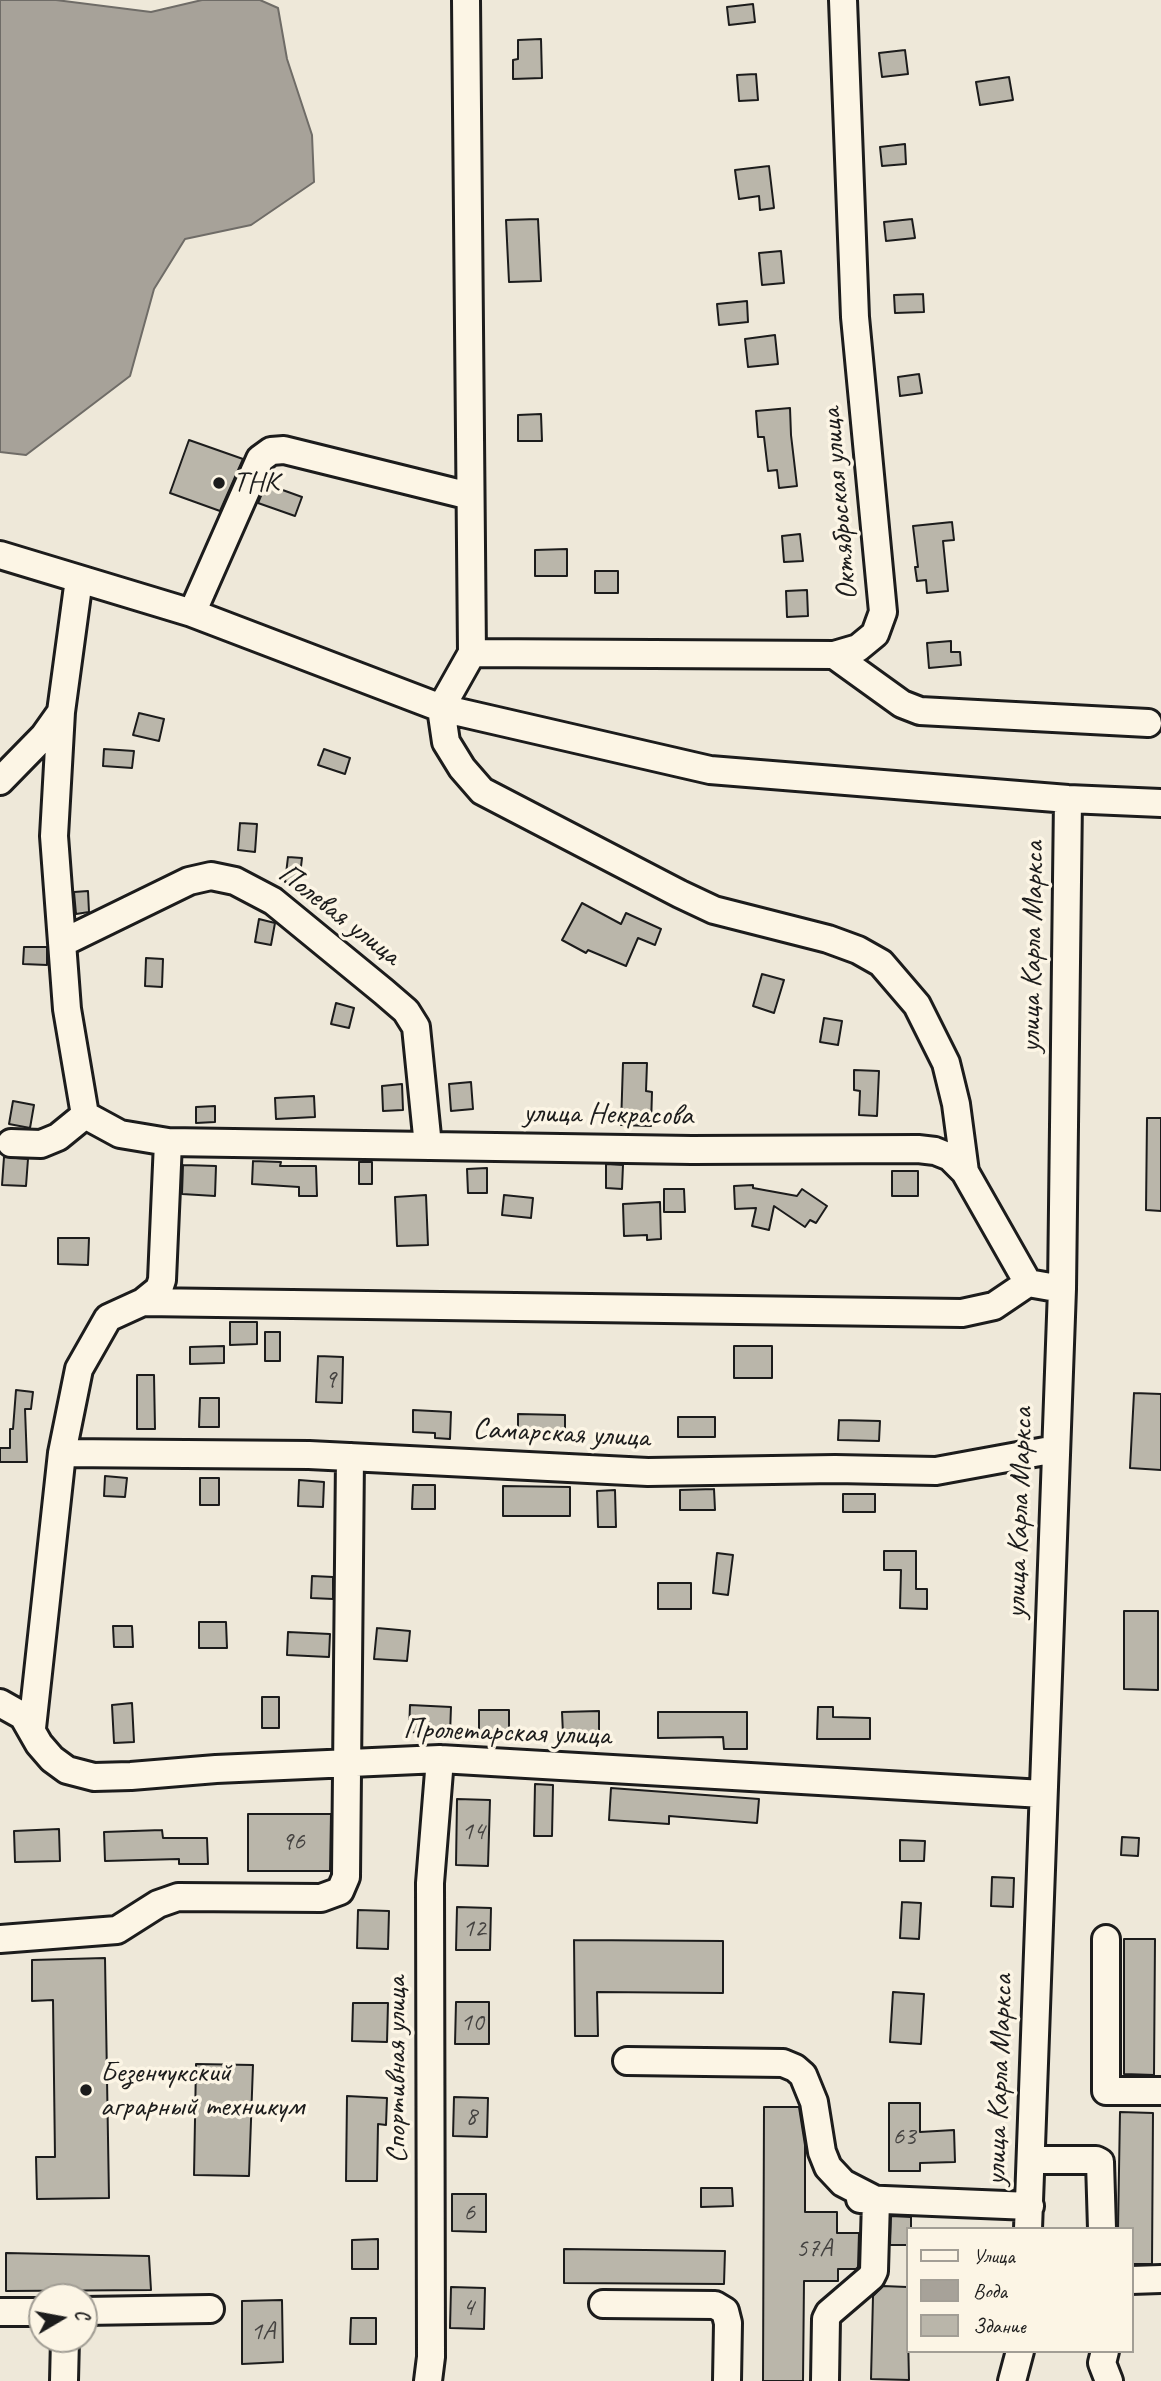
<!DOCTYPE html>
<html>
<head>
<meta charset="utf-8">
<style>
  body { margin:0 }
  #map { position:relative; width:1161px; height:2381px; overflow:hidden; background:#eee8d9; font-family:Caveat,sans-serif }
  canvas { display:block }
  .legend { position:absolute; left:906px; top:2227px; width:228px; height:126px; box-sizing:border-box; background:#fcf5e5; border:2px solid #a29e95; margin:0; padding:9px 12px; list-style:none; font-size:21px; color:#1c1c1c }
  .legend li { display:flex; align-items:center; gap:14px; height:35px }
  .legend b { width:35px; border:2px solid #a29e95 }
  .north { position:absolute; left:28px; top:2283px; width:70px; height:70px; box-sizing:border-box; background:#fcf5e5; border:2px solid #a29e95; border-radius:50%; rotate:80deg; font-size:19px; font-weight:700; line-height:28px; text-align:center; color:#1c1c1c }
  .north::after { content:''; display:block; margin:auto; width:24px; height:32px; background:#1c1c1c; clip-path:polygon(50% 0,100% 100%,50% 72%,0 100%) }
</style>
</head>
<body>
<div id="map">
<canvas width="1161" height="2381"></canvas>
<ul class="legend">
<li><b style="height:9px;background:#fcf5e5"></b>Улица</li>
<li><b style="height:19px;background:#a7a299"></b>Вода</li>
<li><b style="height:19px;background:#bab6aa"></b>Здание</li>
</ul>
<div class="north">С</div>
</div>
<script>
const g = document.querySelector('canvas').getContext('2d');
g.lineJoin = 'round';
function paint(path, color) { g.fillStyle = color; g.fill(path, 'evenodd'); }
const shape = rows => new Path2D(rows.map(r => 'M' + r).join(''));
function strokePath(path, color, width, dash) { g.strokeStyle = color; g.lineWidth = width; g.lineCap = dash ? 'butt' : 'round'; g.setLineDash(dash || []); g.stroke(path); }
function drawText(font, color, halo, rows, align = 'center') {
  g.font = font + ' Caveat,sans-serif'; g.lineWidth = 7; g.setLineDash([]); g.textBaseline = 'middle'; g.strokeStyle = halo; g.fillStyle = color; for (const [text, x, y, turn = 0] of rows) {
    g.save(); g.translate(x, y); g.rotate((+turn || 0) * Math.PI / 180); g.textAlign = isNaN(turn) ? turn : align; if (halo) g.strokeText(text, 0, 0); g.fillText(text, 0, 0); g.restore();
  }
}
const water = shape([
  [0,0,56,0,151,12,202,0,260,0,278,8,287,59,312,135,314,182,251,225,185,239,154,289,130,376,26,455,0,452,0,0]
]);
const building = shape([
  [753,4,755,22,729,25,727,7,753,4],
  [541,39,542,78,513,79,513,60,518,59,518,40,541,39],
  [905,50,908,74,882,77,879,53,905,50],
  [756,74,758,100,739,101,737,75,756,74],
  [1009,77,1013,100,980,105,976,82,1009,77],
  [905,144,906,164,882,166,880,147,905,144],
  [769,166,774,208,760,210,759,196,739,199,735,170,769,166],
  [538,219,541,281,509,282,506,220,538,219],
  [912,219,915,238,886,241,884,222,912,219],
  [781,251,784,283,762,285,759,253,781,251],
  [923,294,924,312,895,313,894,295,923,294],
  [747,301,748,322,719,325,717,304,747,301],
  [775,335,778,364,748,367,745,339,775,335],
  [919,374,922,393,900,396,898,377,919,374],
  [790,408,791,435,797,486,779,488,777,470,768,471,764,437,758,437,756,411,790,408],
  [541,414,542,441,518,441,518,415,541,414],
  [189,440,243,459,220,511,170,493,189,440],
  [266,484,302,497,295,516,258,503,266,484],
  [952,522,954,540,943,541,948,591,927,593,926,580,917,581,915,567,918,567,913,526,952,522],
  [800,534,803,561,784,562,782,536,800,534],
  [567,549,567,576,535,576,535,550,567,549],
  [595,571,618,571,618,593,595,593,595,571],
  [807,590,808,616,787,617,786,591,807,590],
  [951,641,951,652,960,652,961,665,929,668,927,643,951,641],
  [139,713,164,719,159,741,133,735,139,713],
  [104,749,134,751,132,768,103,766,104,749],
  [324,749,350,758,345,774,318,765,324,749],
  [240,823,257,824,255,852,238,850,240,823],
  [288,857,302,858,299,884,285,882,288,857],
  [88,891,89,912,76,914,74,892,88,891],
  [582,903,621,924,626,913,661,929,655,945,638,938,626,966,588,950,586,953,562,940,582,903],
  [259,919,275,923,271,945,255,942,259,919],
  [24,947,47,947,47,965,23,964,24,947],
  [146,958,163,959,162,987,145,986,146,958],
  [762,974,784,980,774,1013,753,1006,762,974],
  [336,1003,354,1008,349,1028,331,1024,336,1003],
  [824,1018,842,1021,838,1045,820,1042,824,1018],
  [623,1063,647,1063,646,1091,652,1092,651,1126,621,1125,623,1063],
  [854,1070,879,1071,877,1116,859,1115,860,1091,854,1090,854,1070],
  [471,1082,473,1109,451,1111,449,1084,471,1082],
  [402,1084,403,1110,383,1111,382,1086,402,1084],
  [314,1096,315,1117,276,1119,275,1098,314,1096],
  [13,1101,34,1105,30,1128,9,1124,13,1101],
  [215,1106,215,1122,196,1123,196,1107,215,1106],
  [1147,1118,1161,1118,1161,1211,1146,1210,1147,1118],
  [4,1157,28,1159,26,1186,2,1185,4,1157],
  [253,1161,281,1162,280,1166,316,1166,317,1196,299,1196,299,1187,252,1184,253,1161],
  [359,1162,372,1162,372,1184,359,1184,359,1162],
  [606,1164,623,1165,622,1189,606,1188,606,1164],
  [183,1165,216,1166,215,1196,182,1194,183,1165],
  [487,1168,487,1193,468,1193,467,1169,487,1168],
  [892,1171,918,1171,918,1196,892,1196,892,1171],
  [753,1185,753,1188,797,1196,802,1189,827,1206,816,1223,810,1220,805,1227,774,1206,769,1230,752,1226,756,1208,735,1209,734,1186,753,1185],
  [664,1189,684,1189,685,1212,664,1212,664,1189],
  [426,1195,428,1245,397,1246,395,1197,426,1195],
  [504,1195,533,1198,531,1218,502,1215,504,1195],
  [660,1202,661,1239,647,1240,647,1235,624,1236,623,1204,660,1202],
  [58,1238,89,1238,88,1265,58,1264,58,1238],
  [230,1322,257,1322,257,1344,230,1345,230,1322],
  [265,1332,280,1332,280,1361,265,1361,265,1332],
  [224,1346,224,1363,190,1364,190,1347,224,1346],
  [734,1346,772,1346,772,1378,734,1378,734,1346],
  [318,1356,343,1357,342,1403,316,1402,318,1356],
  [137,1375,154,1375,155,1429,137,1429,137,1375],
  [16,1390,33,1392,31,1409,25,1409,27,1462,0,1462,0,1448,10,1448,10,1429,13,1429,16,1390],
  [1134,1393,1161,1394,1161,1470,1130,1468,1134,1393],
  [200,1398,219,1398,219,1427,199,1427,200,1398],
  [413,1410,451,1412,450,1439,435,1438,435,1433,413,1432,413,1410],
  [518,1414,565,1415,565,1436,518,1435,518,1414],
  [678,1417,715,1417,715,1437,678,1437,678,1417],
  [839,1420,880,1421,879,1441,838,1440,839,1420],
  [105,1476,127,1478,125,1497,104,1496,105,1476],
  [200,1478,219,1478,219,1505,200,1505,200,1478],
  [299,1480,324,1482,323,1507,298,1506,299,1480],
  [413,1485,435,1485,435,1509,412,1509,413,1485],
  [503,1486,570,1487,570,1516,503,1516,503,1486],
  [714,1489,715,1510,680,1510,680,1490,714,1489],
  [615,1490,616,1527,598,1527,597,1491,615,1490],
  [843,1494,875,1494,875,1512,843,1512,843,1494],
  [884,1551,916,1551,916,1589,927,1589,927,1609,900,1608,901,1570,884,1570,884,1551],
  [717,1553,733,1555,728,1595,713,1593,717,1553],
  [312,1576,333,1577,333,1599,311,1598,312,1576],
  [658,1583,691,1583,691,1609,658,1609,658,1583],
  [1124,1611,1158,1611,1158,1690,1124,1689,1124,1611],
  [199,1622,226,1622,227,1648,199,1648,199,1622],
  [113,1626,132,1626,133,1647,114,1647,113,1626],
  [377,1628,410,1631,407,1661,374,1659,377,1628],
  [288,1632,330,1634,329,1657,287,1655,288,1632],
  [262,1697,279,1697,279,1728,262,1728,262,1697],
  [132,1703,134,1742,114,1743,112,1705,132,1703],
  [410,1705,451,1707,450,1734,409,1732,410,1705],
  [818,1707,833,1707,833,1717,870,1718,870,1739,817,1739,818,1707],
  [479,1710,509,1710,509,1732,479,1732,479,1710],
  [599,1711,599,1734,563,1734,562,1712,599,1711],
  [658,1712,747,1712,747,1749,724,1749,723,1737,658,1738,658,1712],
  [535,1784,553,1785,552,1836,534,1836,535,1784],
  [611,1788,759,1799,757,1823,669,1816,669,1824,609,1820,611,1788],
  [457,1799,490,1800,488,1866,456,1865,457,1799],
  [248,1814,331,1814,330,1871,248,1871,248,1814],
  [59,1829,60,1861,15,1862,14,1831,59,1829],
  [162,1830,163,1838,207,1838,208,1864,179,1864,179,1859,105,1861,104,1832,162,1830],
  [1122,1837,1139,1838,1138,1856,1121,1855,1122,1837],
  [900,1840,925,1841,924,1861,900,1861,900,1840],
  [992,1877,1014,1878,1013,1907,991,1906,992,1877],
  [902,1902,921,1903,919,1939,900,1938,902,1902],
  [457,1907,491,1908,490,1950,456,1950,457,1907],
  [358,1910,389,1911,388,1949,357,1948,358,1910],
  [1124,1939,1155,1939,1154,2075,1124,2074,1124,1939],
  [574,1940,723,1941,723,1993,597,1992,598,2036,575,2036,574,1940],
  [105,1958,109,2198,37,2199,36,2157,55,2157,53,2000,32,2001,32,1960,105,1958],
  [893,1992,924,1994,921,2044,890,2042,893,1992],
  [456,2002,489,2002,489,2044,455,2044,456,2002],
  [353,2003,388,2003,387,2042,352,2041,353,2003],
  [196,2064,253,2065,249,2176,194,2175,196,2064],
  [347,2096,387,2098,386,2125,378,2124,377,2181,346,2181,347,2096],
  [454,2097,488,2098,487,2137,453,2136,454,2097],
  [889,2103,920,2103,920,2132,954,2130,955,2162,920,2163,920,2171,889,2171,889,2103],
  [764,2107,799,2107,805,2145,805,2212,837,2212,837,2233,859,2233,858,2267,856,2269,838,2269,838,2281,804,2281,803,2381,763,2381,764,2107],
  [1120,2112,1153,2113,1152,2264,1131,2264,1131,2229,1118,2229,1120,2112],
  [701,2188,732,2188,733,2206,701,2207,701,2188],
  [452,2194,486,2194,486,2232,452,2231,452,2194],
  [891,2216,911,2217,911,2229,907,2229,907,2245,890,2245,891,2216],
  [378,2239,378,2269,352,2269,352,2240,378,2239],
  [564,2249,725,2251,724,2284,564,2283,564,2249],
  [6,2253,149,2256,151,2290,6,2291,6,2253],
  [883,2286,907,2287,909,2380,871,2379,873,2296,883,2286],
  [451,2287,485,2288,484,2329,450,2328,451,2287],
  [282,2300,283,2362,242,2364,242,2301,282,2300],
  [351,2318,376,2318,376,2344,350,2344,351,2318]
]);
const minor = shape([
  [466,0,472,653,441,708,446,742,462,768,482,791,680,894,714,910,828,939,858,950,881,963,917,1005,946,1063,956,1104,965,1172],
  [0,555,192,613,441,708,710,770,1068,799,1161,803],
  [192,613,260,459,271,451,284,450,470,496],
  [472,653,834,655,858,648,875,634,883,612,855,317,843,0],
  [834,655,902,704,920,711,1148,723],
  [61,712,54,836,67,1009,85,1115],
  [0,781,44,736,61,712,79,579],
  [62,943,189,881,211,876,235,881,273,901,384,992,406,1011,416,1027,428,1146],
  [85,1115,120,1134,168,1142,692,1150,918,1149,935,1151,950,1157,965,1172,1028,1283,1062,1289],
  [11,1143,41,1144,58,1137,85,1115],
  [143,1302,962,1313,994,1306,1028,1283],
  [62,1453,309,1455,648,1472,835,1469,936,1471,1056,1449],
  [0,1703,23,1716,39,1744,52,1759,67,1770,94,1777,131,1776,216,1769,440,1759,1043,1794],
  [32,1728,62,1453,79,1369,108,1318,143,1302,159,1289,162,1280,168,1142],
  [0,1939,117,1930,158,1904,178,1897,321,1898,340,1891,346,1877,350,1457],
  [1106,1939,1106,2091,1161,2091],
  [627,2061,783,2063,795,2068,803,2075,814,2102,822,2152,828,2167,843,2183,876,2200,874,2271,871,2277,829,2313,826,2319,825,2381],
  [1031,2160,1096,2160,1100,2162,1102,2229],
  [860,2199,1030,2206],
  [1028,2229,1062,1289,1068,799],
  [1131,2280,1161,2279],
  [603,2304,715,2305,725,2311,728,2323,727,2381],
  [84,2311,210,2309],
  [0,2312,42,2312],
  [1105,2351,1102,2363,1109,2381],
  [64,2381,65,2339],
  [428,2381,431,2357,430,1883,440,1759],
  [1012,2381,1020,2351]
]);
const markers = [
  [219,483,7,"#1c1c1c"],
  [86,2090,7,"#1c1c1c"]
];
const numberNames = [
  ["9",330,1380],
  ["14",473,1832],
  ["96",293,1842],
  ["12",474,1929],
  ["10",472,2023],
  ["8",471,2117],
  ["63",904,2137],
  ["6",469,2213],
  ["57А",814,2249],
  ["4",468,2308],
  ["1А",263,2332]
];
const poiNames = [
  ["ТНК",233,483],
  ["Безенчукский",100,2073],
  ["аграрный техникум",100,2107]
];
const streetNames = [
  ["Октябрьская улица",840,504,-95],
  ["Полевая улица",339,915,38],
  ["улица Карла Маркса",1033,947,-89],
  ["улица Некрасова",608,1115,1],
  ["Самарская улица",561,1434,3],
  ["улица Карла Маркса",1020,1513,-88],
  ["Пролетарская улица",507,1733,2],
  ["Спортивная улица",397,2070,-90],
  ["улица Карла Маркса",1000,2080,-88]
];
paint(water, '#a7a299');
strokePath(water, '#6f6c67', 2);
paint(building, '#bab6aa');
strokePath(building, '#1c1c1c', 2);
strokePath(minor, '#1c1c1c', 32);
strokePath(minor, '#fcf5e5', 26);
for (const [x, y, r, color] of markers) { const dot = new Path2D(); dot.arc(x, y, r, 0, 2 * Math.PI); g.fillStyle = color; g.fill(dot); strokePath(dot, '#fcf5e5', 2.5); }
drawText('26px', '#444240', null, numberNames);
drawText('30px', '#1c1c1c', '#fcf5e5', poiNames, 'left');
drawText('30px', '#1c1c1c', '#fcf5e5', streetNames);
</script>
</body>
</html>
